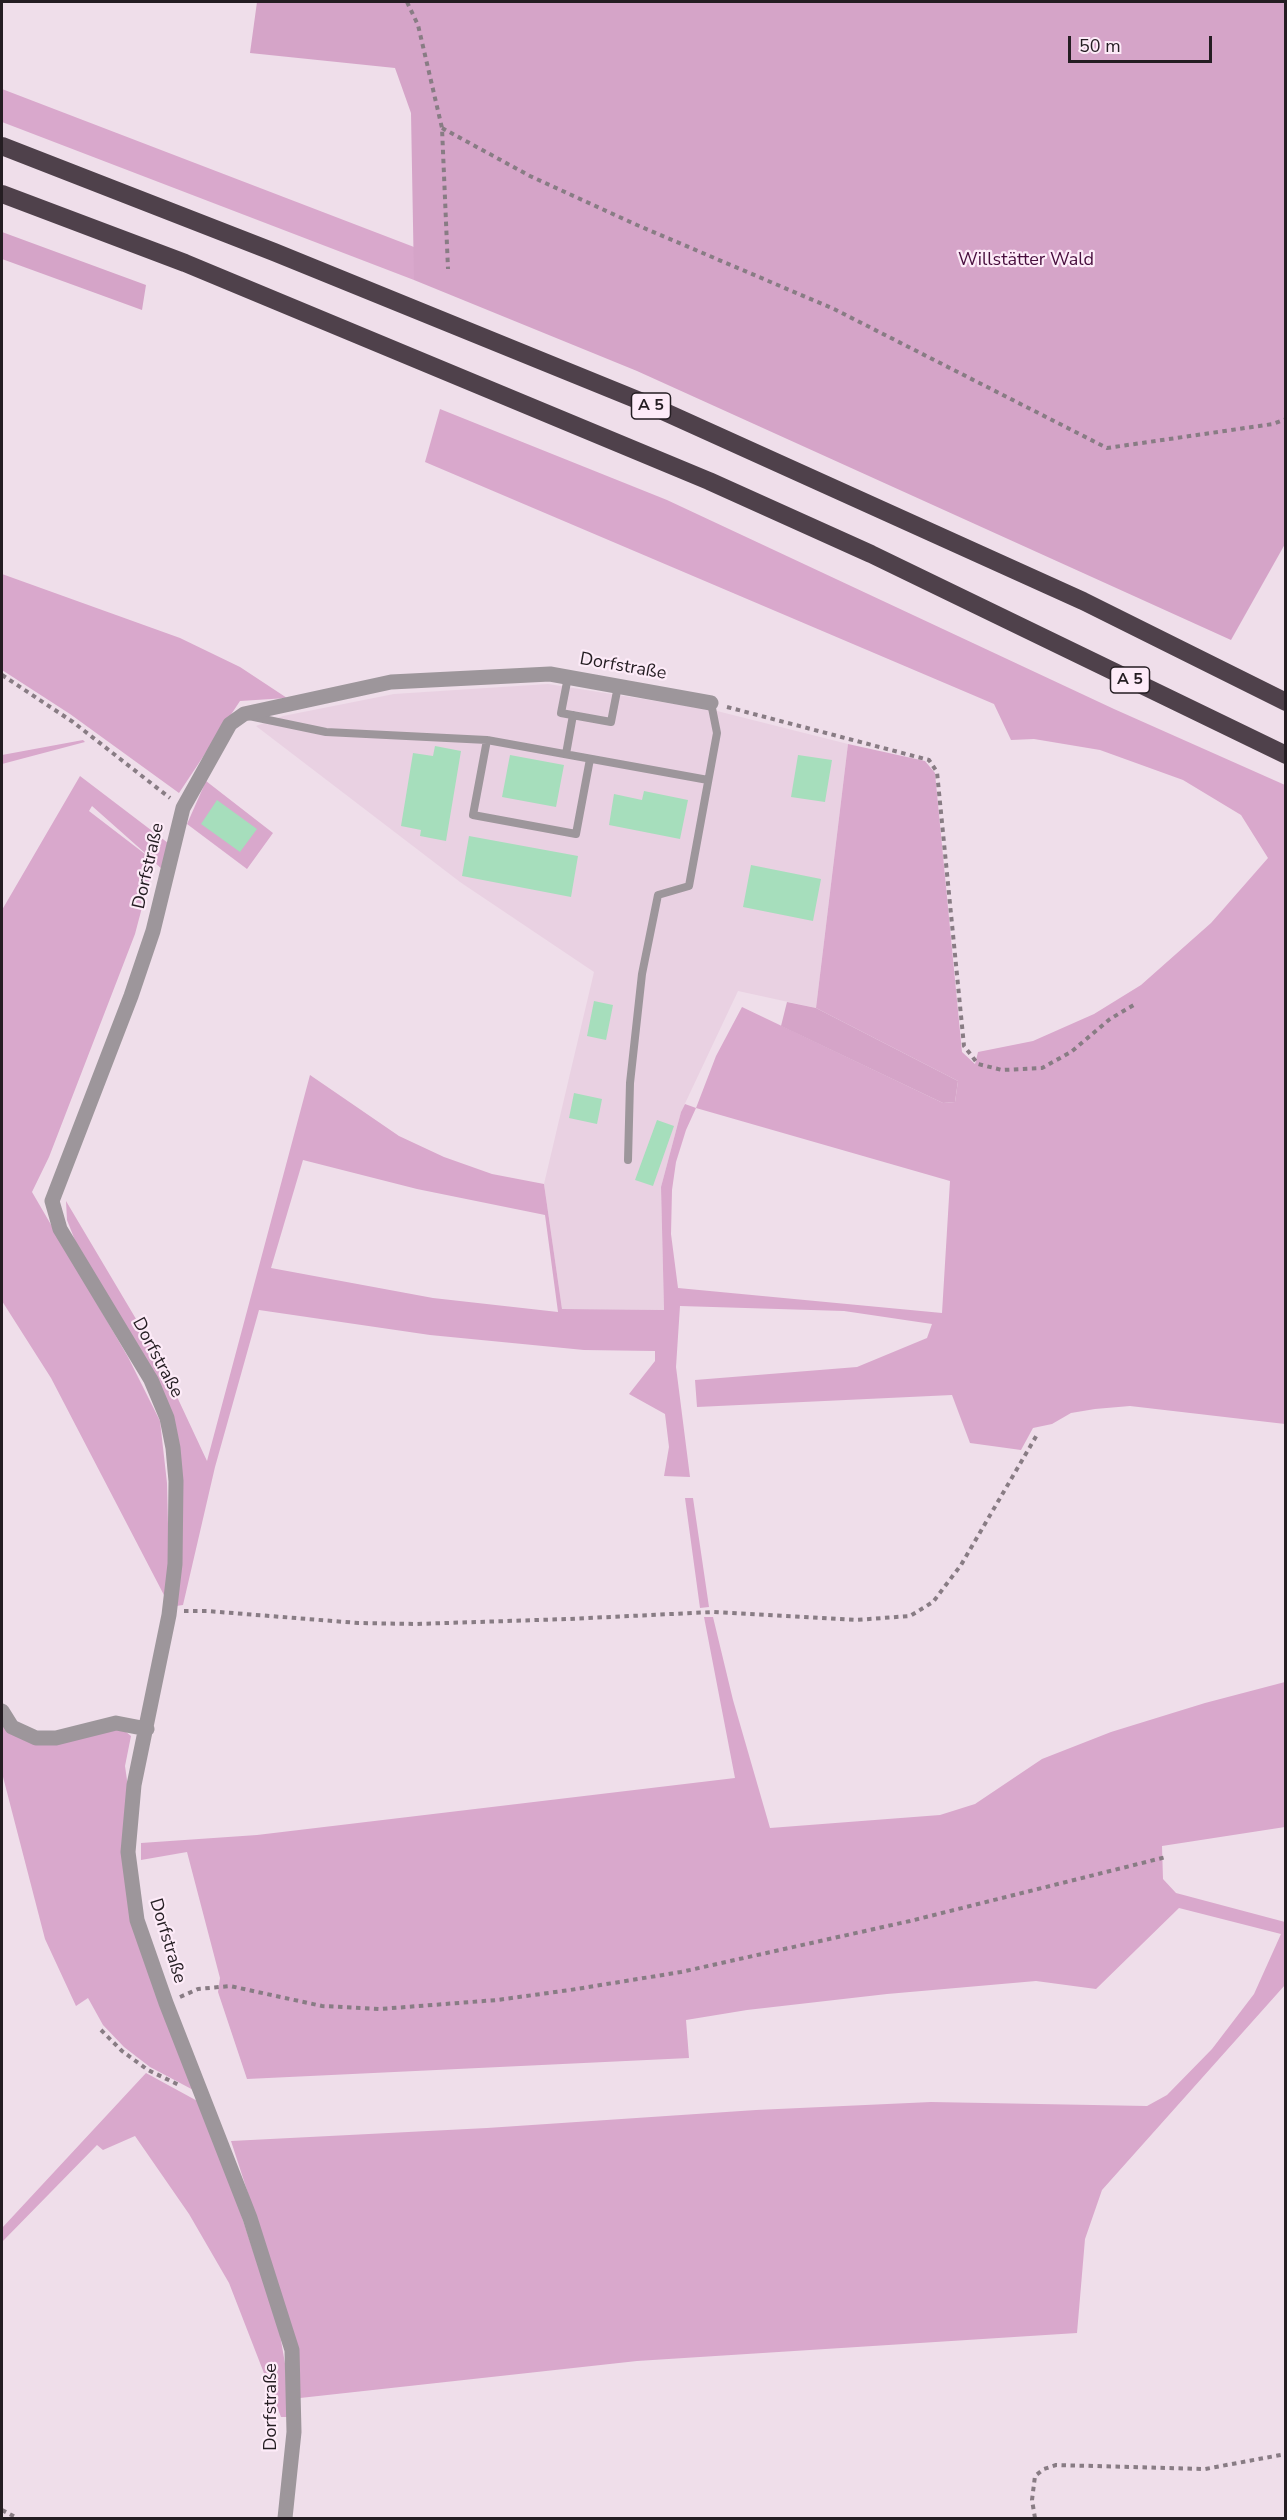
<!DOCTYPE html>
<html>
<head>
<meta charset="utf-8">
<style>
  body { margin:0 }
  #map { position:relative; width:1287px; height:2520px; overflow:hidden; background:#efdeea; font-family:"Nunito Sans",sans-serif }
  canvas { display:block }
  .frame { position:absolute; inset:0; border:3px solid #241d22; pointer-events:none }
  .scale { position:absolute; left:1068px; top:36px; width:144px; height:27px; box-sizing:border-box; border:3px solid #241d22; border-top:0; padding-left:8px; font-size:18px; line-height:21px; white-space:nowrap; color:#241d22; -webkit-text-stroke:4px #fdebf8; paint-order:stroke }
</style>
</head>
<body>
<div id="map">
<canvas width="1287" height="2520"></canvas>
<div class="frame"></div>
<div class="scale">50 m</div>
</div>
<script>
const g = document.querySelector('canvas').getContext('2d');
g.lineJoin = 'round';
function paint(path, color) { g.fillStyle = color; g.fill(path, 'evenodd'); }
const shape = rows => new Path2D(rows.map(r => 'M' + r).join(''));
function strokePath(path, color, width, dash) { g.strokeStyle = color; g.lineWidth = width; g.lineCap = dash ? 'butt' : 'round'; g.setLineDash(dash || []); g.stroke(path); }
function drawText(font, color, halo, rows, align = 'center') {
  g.font = font + ' "Nunito Sans",sans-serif'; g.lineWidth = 4.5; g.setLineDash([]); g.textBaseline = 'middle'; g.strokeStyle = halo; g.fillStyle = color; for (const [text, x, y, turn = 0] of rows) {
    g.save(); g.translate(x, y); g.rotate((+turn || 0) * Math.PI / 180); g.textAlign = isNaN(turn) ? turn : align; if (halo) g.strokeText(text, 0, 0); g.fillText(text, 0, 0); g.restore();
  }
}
const built = shape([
  [548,684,713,710,848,744,816,1008,738,991,681,1112,661,1187,664,1310,562,1309,544,1184,594,972,460,882,256,726,283,716,394,694]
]);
const green = shape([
  [2,89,414,247,414,280,2,122],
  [440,409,667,500,1114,709,1285,785,1285,1424,1130,1406,1095,1409,1071,1413,1052,1424,1033,1428,1021,1450,970,1443,952,1395,697,1407,695,1380,857,1367,927,1338,932,1324,844,1311,680,1306,676,1367,690,1477,664,1476,669,1447,665,1414,629,1394,655,1361,655,1351,584,1350,430,1335,259,1310,215,1467,183,1605,176,1606,180,1446,76,1243,67,1220,66,1201,158,1356,207,1461,310,1075,399,1136,444,1157,492,1174,544,1184,562,1309,664,1310,661,1187,681,1112,685,1104,696,1108,716,1056,742,1007,943,1103,955,1102,958,1081,816,1008,848,744,925,761,935,773,962,1052,975,1064,978,1052,1033,1041,1094,1014,1141,985,1211,923,1268,858,1241,815,1183,780,1100,750,1034,739,1011,740,994,704,425,462],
  [696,1108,950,1181,942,1313,678,1288,671,1234,672,1190,676,1162,686,1130],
  [303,1160,417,1189,545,1215,558,1312,433,1298,271,1268],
  [2,574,180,638,240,667,287,698,240,701,179,793,70,714,2,670],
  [83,740,85,742,2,764,2,755],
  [80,776,168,843,162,869,154,862,135,934,49,1157,32,1192,128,1357,160,1421,167,1483,169,1565,165,1597,51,1378,2,1301,2,910],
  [92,806,145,853,145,854,89,811],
  [206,781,273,833,247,869,187,824],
  [685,1498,693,1498,709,1607,700,1608],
  [704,1617,713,1617,733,1700,770,1828,940,1815,975,1804,1042,1759,1111,1732,1205,1703,1285,1682,1285,1827,1162,1846,1163,1879,1176,1893,1285,1922,1285,1985,1102,2190,1085,2239,1077,2333,637,2361,300,2398,282,2298,231,2141,487,2128,756,2110,931,2102,1147,2106,1167,2095,1212,2049,1254,1994,1281,1934,1179,1908,1096,1989,1036,1981,887,1994,747,2010,686,2020,689,2058,247,2079,218,1992,220,1978,187,1852,141,1860,141,1843,257,1835,735,1778],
  [2,1718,30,1740,113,1729,125,1731,131,1736,125,1766,128,1787,125,1877,197,2092,150,2067,124,2047,103,2025,88,1998,76,2006,45,1939,2,1773],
  [146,2073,201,2103,219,2148,279,2329,287,2375,289,2417,281,2417,229,2283,189,2214,135,2136,103,2150,97,2145,2,2242,2,2228]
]);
const forest = shape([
  [257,2,1285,2,1285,544,1231,640,637,371,414,280,411,113,395,68,250,53],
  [2,232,146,285,142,310,2,259],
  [787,1002,816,1008,958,1081,955,1102,943,1103,781,1026]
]);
const building = shape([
  [435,746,461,751,446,841,420,836,421,830,401,826,413,753,433,756],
  [510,755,564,765,556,807,502,797],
  [798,755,832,760,825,802,791,797],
  [644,791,688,800,680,839,609,825,614,794,642,800],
  [217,800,257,829,240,852,201,824],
  [469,836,578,856,571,897,462,876],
  [751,865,821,879,813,921,743,907],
  [594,1001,613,1005,606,1040,587,1036],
  [574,1093,602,1099,597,1124,569,1118],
  [657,1120,674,1126,653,1186,635,1180]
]);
const path = shape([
  [407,2,418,25,442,128,448,269],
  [442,128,530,176,637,225,834,309,1107,448,1273,424,1286,419],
  [2,675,73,722,170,798],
  [727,707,929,760,937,772,964,1046,978,1064,1002,1070,1042,1068,1071,1052,1110,1019,1137,1003],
  [184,1611,207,1611,358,1623,416,1624,568,1619,713,1612,856,1620,910,1616,933,1602,961,1565,1038,1433],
  [180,1997,198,1989,230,1986,322,2006,380,2009,497,2000,570,1990,681,1972,910,1921,1166,1857],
  [101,2030,122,2051,148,2070,181,2086],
  [2,2510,17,2518],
  [1035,2518,1032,2500,1035,2476,1044,2469,1056,2465,1205,2469,1286,2454]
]);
const service = shape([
  [568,677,561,713,611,722,618,686],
  [249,716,326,732,487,740,708,780],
  [487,740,473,815,576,834,590,759],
  [566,754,573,715],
  [628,1160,630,1083,642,974,658,895,689,886,717,733,711,703]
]);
const minor = shape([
  [2,1711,12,1727,36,1738,56,1738,116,1723,147,1729],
  [285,2518,294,2432,292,2350,250,2218,166,2003,137,1920,128,1852,134,1785,169,1615,175,1564,176,1481,173,1448,167,1418,151,1380,60,1229,52,1201,131,996,153,931,183,808,230,724,244,714,391,682,550,674,711,703]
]);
const motorway = shape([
  [2,146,274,252,645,403,1083,601,1286,702],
  [2,194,185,263,709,481,871,554,1286,755]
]);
const shields = [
  [651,406,39],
  [1130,680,39]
];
const shieldNames = [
  ["A 5",651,406],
  ["A 5",1130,680]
];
const parkNames = [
  ["Willstätter Wald",1026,261]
];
const streetNames = [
  ["Dorfstraße",623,667,10],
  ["Dorfstraße",149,866,-77],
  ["Dorfstraße",157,1358,62],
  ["Dorfstraße",167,1941,73],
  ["Dorfstraße",272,2407,-90]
];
paint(built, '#e9d1e2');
paint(green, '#d9a8cc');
paint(forest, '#d5a4c8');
paint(building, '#a6debc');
strokePath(path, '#887c84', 4, [4.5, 4.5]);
strokePath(service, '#9d969b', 8);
strokePath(minor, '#9d969b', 15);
strokePath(motorway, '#4f414b', 18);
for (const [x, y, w] of shields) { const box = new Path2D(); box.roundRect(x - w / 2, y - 13, w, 26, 4.5); g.fillStyle = '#fdebf8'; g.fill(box); strokePath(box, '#241d22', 1.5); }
drawText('bold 16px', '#241d22', null, shieldNames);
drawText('18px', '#470e3d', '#fdebf8', parkNames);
drawText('18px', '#241d22', '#fdebf8', streetNames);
</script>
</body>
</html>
